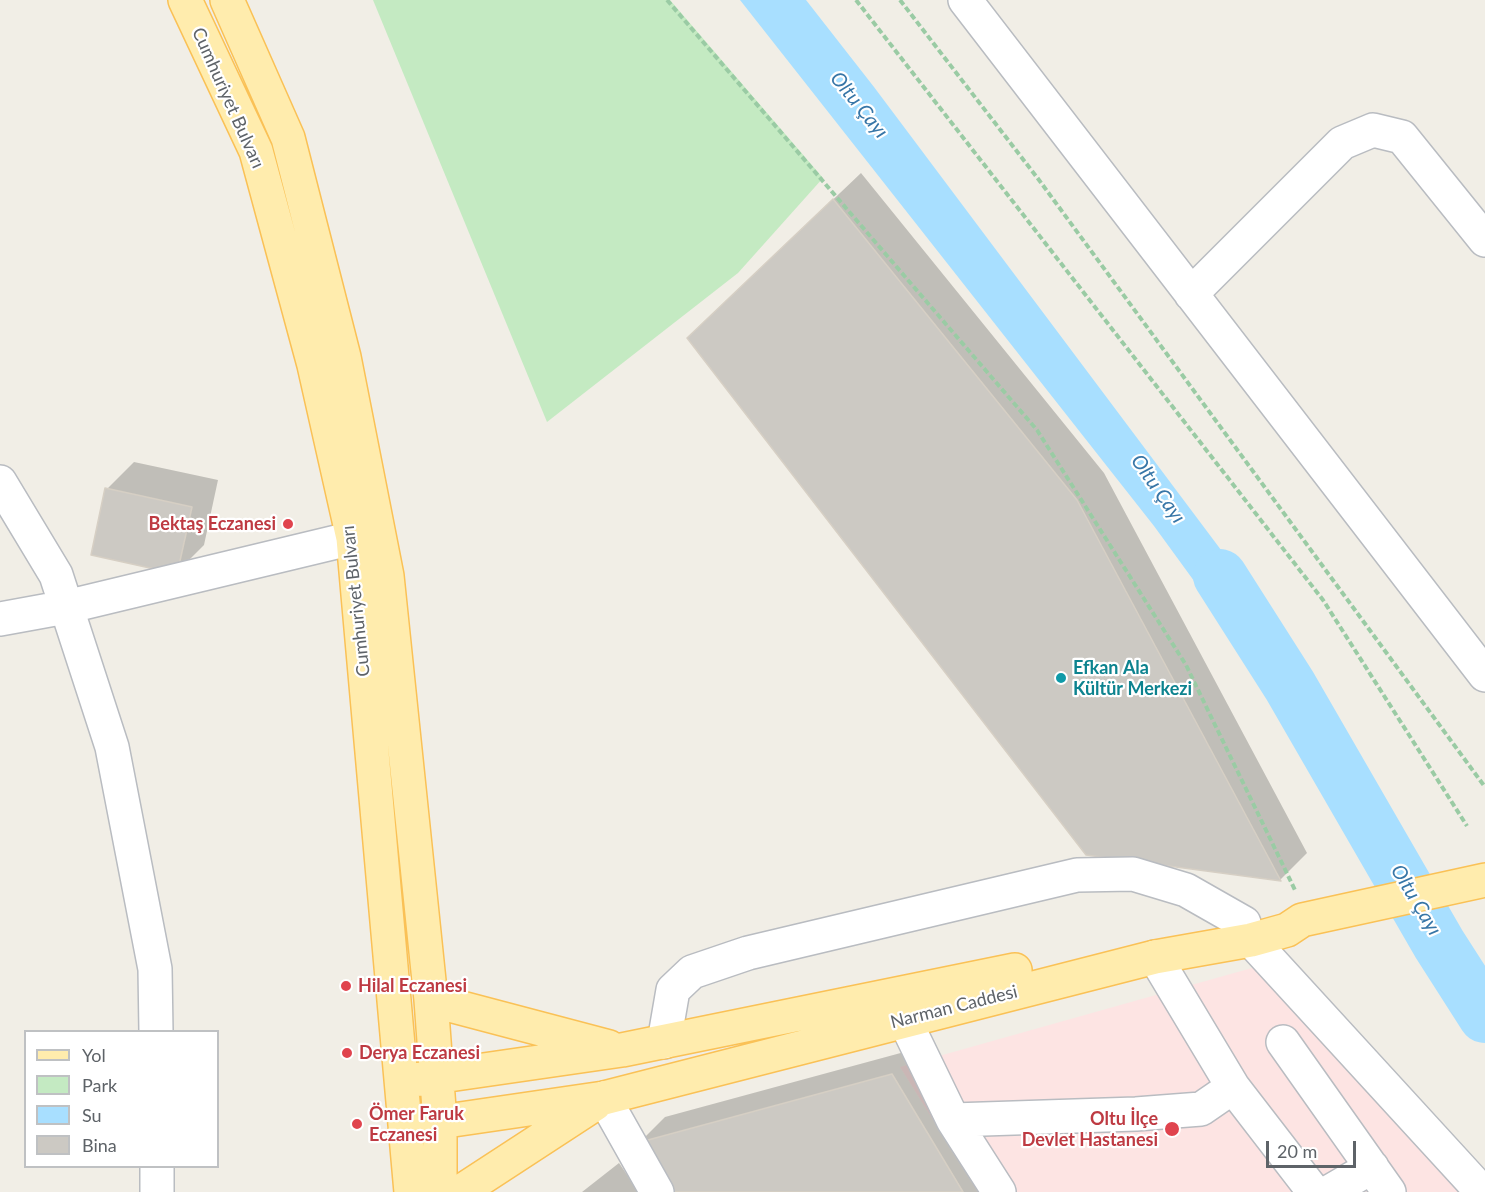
<!DOCTYPE html>
<html>
<head>
<meta charset="utf-8">
<style>
  body { margin:0 }
  #map { position:relative; width:1485px; height:1192px; overflow:hidden; background:#f1eee6; font-family:Lato,sans-serif }
  canvas { display:block }
  .legend { position:absolute; left:24px; top:1030px; width:195px; height:138px; box-sizing:border-box; background:#fff; border:2px solid #bfc1c3; margin:0; padding:8px 10px; list-style:none; font-size:18px; color:#5e6368 }
  .legend li { display:flex; align-items:center; gap:12px; height:30px }
  .legend b { width:30px; border:2px solid #bfc1c3 }
  .scale { position:absolute; left:1266px; top:1141px; width:90px; height:27px; box-sizing:border-box; border:3px solid #5e6368; border-top:0; padding-left:8px; font-size:18px; line-height:21px; white-space:nowrap; color:#5e6368; -webkit-text-stroke:4px #fff; paint-order:stroke }
</style>
</head>
<body>
<div id="map">
<canvas width="1485" height="1192"></canvas>
<ul class="legend">
<li><b style="height:8px;background:#ffecad"></b>Yol</li>
<li><b style="height:16px;background:#c4eac2"></b>Park</li>
<li><b style="height:16px;background:#a8dfff"></b>Su</li>
<li><b style="height:16px;background:#ccc9c3"></b>Bina</li>
</ul>
<div class="scale">20 m</div>
</div>
<script>
const g = document.querySelector('canvas').getContext('2d');
g.lineJoin = 'round';
function paint(path, color) { g.fillStyle = color; g.fill(path, 'evenodd'); }
const shape = rows => new Path2D(rows.map(r => 'M' + r).join(''));
function strokePath(path, color, width, dash) { g.strokeStyle = color; g.lineWidth = width; g.lineCap = dash ? 'butt' : 'round'; g.setLineDash(dash || []); g.stroke(path); }
function drawText(font, color, halo, rows, align = 'center') {
  g.font = font + ' Lato,sans-serif'; g.lineWidth = 4.5; g.setLineDash([]); g.textBaseline = 'middle'; g.strokeStyle = halo; g.fillStyle = color; for (const [text, x, y, turn = 0] of rows) {
    g.save(); g.translate(x, y); g.rotate((+turn || 0) * Math.PI / 180); g.textAlign = isNaN(turn) ? turn : align; if (halo) g.strokeText(text, 0, 0); g.fillText(text, 0, 0); g.restore();
  }
}
const medical = shape([
  [1259,966,1462,1192,978,1192,900,1067]
]);
const green = shape([
  [373,0,670,0,823,178,738,273,547,422]
]);
const water = shape([
  [740,0,806,0,874,87,1275,622,1248,655,1154,526]
]);
const shadow = shape([
  [861,173,1104,473,1307,853,1280,880,1087,854,716,311],
  [134,462,218,480,204,545,177,572,107,489],
  [919,1048,1006,1192,672,1192,639,1143,665,1117],
  [619,1163,639,1192,582,1192]
]);
const river = shape([
  [1220,576,1290,686,1439,944,1485,1016]
]);
const building = shape([
  [833,199,1077,500,1281,881,1086,855,687,338,833,199],
  [105,488,192,507,177,574,91,555,105,488],
  [892,1074,963,1192,670,1192,637,1143,892,1074]
]);
const path = shape([
  [667,0,1037,430,1186,665,1295,890],
  [856,0,1323,600,1467,826],
  [900,0,1039,180,1485,787]
]);
const minor = shape([
  [965,0,1485,675],
  [1191,294,1342,143,1373,130,1402,137,1485,240],
  [0,482,56,575,112,747,155,969,156,1032],
  [0,619,66,607,353,538],
  [1251,940,1482,1192],
  [1155,957,1233,1087,1314,1192],
  [904,1019,953,1120,999,1192],
  [664,1042,673,990,692,972,748,953,1077,875,1133,874,1186,890,1244,923],
  [1283,1042,1389,1192],
  [604,1098,657,1192],
  [953,1120,1136,1114,1201,1109,1233,1087],
  [157,1166,157,1192],
  [1329,1192,1372,1167]
]);
const major = shape([
  [185,0,256,151,314,365,353,538,411,1192],
  [227,0,288,138,344,357,387,576,431,1000,440,1122,440,1192],
  [431,1000,609,1047],
  [414,1080,622,1050,1015,970],
  [419,1125,604,1098,1155,957,1251,940,1287,930,1302,920,1485,880],
  [460,1192,595,1104]
]);
const markers = [
  [288,524,6,"#e0444e"],
  [1061,678,6,"#0f9aa8"],
  [346,986,6,"#e0444e"],
  [347,1053,6,"#e0444e"],
  [357,1124,6,"#e0444e"],
  [1172,1129,8,"#e0444e"]
];
const streetNames = [
  ["Cumhuriyet Bulvarı",228,98,66],
  ["Cumhuriyet Bulvarı",356,601,-96],
  ["Narman Caddesi",954,1007,-14]
];
const healthNames = [
  ["Bektaş Eczanesi",276,524,"right"],
  ["Hilal Eczanesi",358,986],
  ["Derya Eczanesi",359,1053],
  ["Ömer Faruk",369,1114],
  ["Eczanesi",369,1135],
  ["Oltu İlçe",1158,1119,"right"],
  ["Devlet Hastanesi",1158,1140,"right"]
];
const cultureNames = [
  ["Efkan Ala",1073,668],
  ["Kültür Merkezi",1073,689]
];
const waterNames = [
  ["Oltu Çayı",859,105,51],
  ["Oltu Çayı",1158,489,55],
  ["Oltu Çayı",1416,900,59]
];
paint(medical, '#fde4e3');
paint(green, '#c4eac2');
paint(water, '#a8dfff');
paint(shadow, '#0003');
strokePath(river, '#a8dfff', 54);
paint(building, '#ccc9c3');
strokePath(building, '#d6cfc4', 1.5);
strokePath(minor, '#b9bcc1', 36);
strokePath(major, '#fac156', 36);
strokePath(path, '#9acba4', 4, [6, 3]);
strokePath(minor, '#fff', 33);
strokePath(major, '#ffecad', 33);
for (const [x, y, r, color] of markers) { const dot = new Path2D(); dot.arc(x, y, r, 0, 2 * Math.PI); g.fillStyle = color; g.fill(dot); strokePath(dot, '#fff', 2); }
drawText('18px', '#5e6368', '#fff', streetNames);
drawText('bold 18px', '#be3a42', '#fff', healthNames, 'left');
drawText('bold 18px', '#0d838f', '#fff', cultureNames, 'left');
drawText('italic 20px', '#3776a7', '#fff', waterNames);
</script>
</body>
</html>
